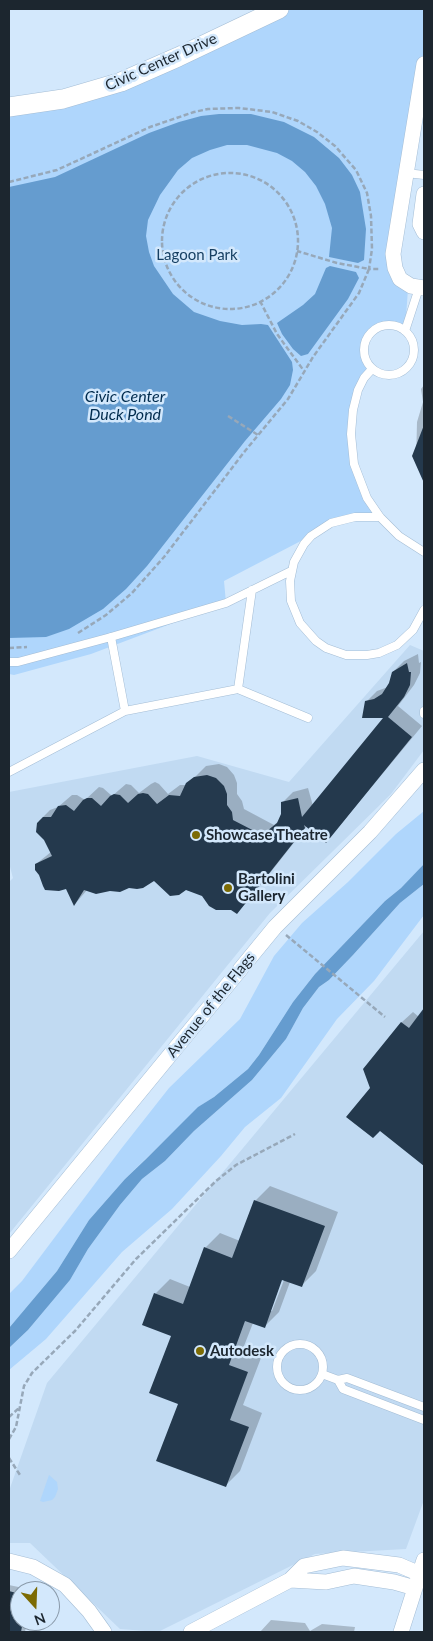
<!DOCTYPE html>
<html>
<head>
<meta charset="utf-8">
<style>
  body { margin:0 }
  #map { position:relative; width:433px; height:1641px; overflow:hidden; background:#d3e8fc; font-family:Lato,sans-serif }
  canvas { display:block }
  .frame { position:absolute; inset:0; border:10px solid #1c262f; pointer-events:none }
  .north { position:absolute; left:10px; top:1581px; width:50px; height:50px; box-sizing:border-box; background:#d3e8fc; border:1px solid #8a9aaa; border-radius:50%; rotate:160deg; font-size:14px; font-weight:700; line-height:20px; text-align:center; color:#1c262f }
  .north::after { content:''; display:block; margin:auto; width:18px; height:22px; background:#7c6b04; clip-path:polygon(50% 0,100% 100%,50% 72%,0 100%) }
</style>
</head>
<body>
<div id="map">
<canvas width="433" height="1641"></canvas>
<div class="frame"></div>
<div class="north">N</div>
</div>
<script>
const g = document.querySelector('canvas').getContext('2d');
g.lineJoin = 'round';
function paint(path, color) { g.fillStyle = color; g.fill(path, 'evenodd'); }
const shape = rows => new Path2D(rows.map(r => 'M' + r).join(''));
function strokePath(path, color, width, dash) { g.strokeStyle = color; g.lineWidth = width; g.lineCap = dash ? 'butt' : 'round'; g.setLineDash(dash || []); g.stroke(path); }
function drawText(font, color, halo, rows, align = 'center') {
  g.font = font + ' Lato,sans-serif'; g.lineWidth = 5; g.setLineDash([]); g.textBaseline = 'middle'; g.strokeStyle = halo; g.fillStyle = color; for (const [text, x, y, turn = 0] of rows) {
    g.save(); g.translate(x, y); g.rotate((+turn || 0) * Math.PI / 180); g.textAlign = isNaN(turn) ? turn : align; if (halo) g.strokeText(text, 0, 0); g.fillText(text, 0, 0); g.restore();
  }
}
const built = shape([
  [410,645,424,651,424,750,391,794,270,913,9,1234,9,882,13,878,9,863,9,792,197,756,289,782],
  [424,931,424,1500,406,1549,315,1554,158,1632,120,1629,30,1543,9,1543,9,1491,47,1383]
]);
const green = shape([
  [279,9,424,9,424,64,393,254,408,289,405,331,399,327,387,325,374,330,366,339,364,345,365,358,372,369,364,378,353,410,354,464,380,517,343,519,224,581,226,603,91,654,14,675,9,674,9,107,63,99],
  [424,811,424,864,419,870,401,888,385,901,315,974,293,1002,259,1055,248,1069,214,1097,200,1106,125,1179,89,1220,57,1271,9,1328,9,1294,22,1281,121,1149,169,1088,240,1019,274,956,302,923,348,882,396,834],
  [424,884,424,915,374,981,337,1019,281,1098,245,1127,221,1156,172,1209,122,1252,46,1339,9,1370,9,1348,28,1330,70,1280,88,1249,120,1205,142,1179,165,1161,194,1131,252,1080,286,1039,303,1008,319,987,329,980,353,955,400,903],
  [49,1475,57,1482,58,1489,55,1497,52,1500,43,1502,40,1501]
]);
const water = shape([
  [219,114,251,114,284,122,314,137,339,158,352,175,360,192,366,229,364,260,358,263,329,257,332,228,325,204,316,186,305,172,292,161,277,153,247,145,227,145,210,150,192,158,178,170,160,195,148,220,146,236,149,252,154,266,173,294,194,312,220,321,242,325,261,324,268,325,292,362,293,370,290,385,281,399,245,441,147,566,126,589,103,609,69,629,46,637,9,638,9,187,55,177,149,133,179,122,201,116],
  [330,266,356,272,359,278,348,299,308,354,301,356,293,349,282,334,277,323,303,305,315,294,326,268],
  [424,864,424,884,400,903,353,955,329,980,319,987,303,1008,286,1039,252,1080,194,1131,165,1161,142,1179,120,1205,88,1249,70,1280,28,1330,9,1348,9,1328,57,1271,89,1220,125,1179,146,1159,198,1107,214,1097,248,1069,259,1055,293,1002,315,974,385,901,401,888]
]);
const shadow = shape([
  [424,385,424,467,416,463,417,422,423,402,421,389],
  [418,654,419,663,421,662,420,673,414,685,398,706,422,726,336,830,307,826,248,901,237,912,203,895,154,880,129,887,87,890,75,904,67,887,36,864,51,852,39,821,50,810,58,807,72,795,77,795,85,800,99,787,103,788,112,796,126,784,131,785,139,793,151,784,155,782,159,784,168,794,180,785,187,785,206,766,219,764,227,767,234,775,237,783,237,794,242,801,244,809,274,825,280,820,282,814,282,803,293,792,308,788,313,806,386,717,366,702,377,691,388,687,393,672,404,661],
  [424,1010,424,1165,380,1130,371,1088,364,1069,402,1022,413,1012,419,1017],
  [270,1186,338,1212,316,1271,301,1286,290,1282,279,1312,264,1327,253,1323,242,1351,261,1358,243,1405,262,1413,240,1471,226,1485,179,1403,173,1335,155,1294,170,1279,190,1287,205,1248,220,1233,240,1241,255,1201],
  [283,1274,286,1275,272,1311,270,1311],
  [9,1585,28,1589,27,1591,20,1591,20,1621,27,1621,25,1632,9,1632],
  [271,1620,305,1623,310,1631,322,1624,355,1627,354,1632,260,1632]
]);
const building = shape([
  [424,425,424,483,412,456],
  [407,663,409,672,411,672,410,685,404,697,388,717,412,737,326,843,304,825,305,828,237,914,231,910,216,910,209,906,202,896,186,890,179,895,170,896,154,881,143,888,137,889,129,888,120,892,110,891,96,894,84,890,74,906,66,889,59,891,45,890,43,886,39,875,35,870,35,864,52,856,44,840,36,832,37,823,43,817,51,817,58,806,66,805,74,811,83,800,87,798,92,798,101,806,110,796,114,794,120,795,128,803,138,794,143,793,148,794,157,804,169,795,180,796,186,783,194,777,207,775,216,778,224,786,227,794,227,805,232,812,233,820,262,835,277,823,281,814,281,802,298,798,302,817,383,718,362,718,365,701,374,699,382,694,389,683,392,672],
  [424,1008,424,1166,380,1131,373,1138,346,1117,370,1088,363,1069,401,1022,409,1028],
  [254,1200,325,1226,302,1287,282,1280,265,1328,245,1321,229,1365,248,1372,230,1420,249,1427,226,1487,156,1461,178,1404,149,1393,171,1336,142,1325,154,1293,183,1304,204,1247,232,1258],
  [9,1591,20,1594,20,1621,23,1621,21,1632,9,1632]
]);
const path = shape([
  '162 241a68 68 0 1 1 136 0a68 68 0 1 1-136 0Z',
  [9,182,57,170,150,127,194,112,208,109,239,108,272,112,298,121,317,132,335,146,356,170,367,193,371,216,372,249,369,269,380,269],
  [260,301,277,334,304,371],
  [228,416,258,435],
  [78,633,106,615,132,593,164,557,245,451,288,399,313,357,359,293,369,269,337,263,297,251],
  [9,648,27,647],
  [286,935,385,1017],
  [9,1417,19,1408],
  [9,1439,16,1427,24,1386,32,1373,75,1331,136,1259,216,1181,236,1165,295,1134],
  [9,1458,20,1475],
  [50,1603,56,1597],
  [35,1632,39,1621]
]);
const service = shape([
  [406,173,424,175],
  '364 350a25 25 0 1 1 50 0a25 25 0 1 1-50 0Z',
  [405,331,419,288],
  [372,369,364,378,358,390,353,410,351,434,354,464,367,498,380,517,399,536,424,552],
  [380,517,355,517,331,523,311,536,304,544,294,562,290,581,291,601,300,623,316,641,326,648,346,655,367,655,379,653,397,645,413,630,424,610],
  [9,662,18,662,111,637,226,603,291,571],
  [238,689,308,718],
  [125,711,238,689,252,590],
  [424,711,424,714],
  [9,772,125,711,111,637],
  '277 1367a23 23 0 1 1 46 0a23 23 0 1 1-46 0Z',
  [322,1374,338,1380,347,1378,424,1407],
  [338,1380,343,1389,424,1420]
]);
const minor = shape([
  [424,64,393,254,395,268,400,279,411,286,424,288],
  [424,194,420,224,424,232],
  [9,1251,275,927,370,832,424,770],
  [9,1561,33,1567,65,1585,89,1611,104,1632],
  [290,1580,326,1582,354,1576,394,1582,415,1588],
  [191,1632,290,1580,304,1566,343,1558,399,1565,420,1574],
  [401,1632,424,1560]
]);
const tertiary = shape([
  [9,107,63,99,121,82,178,57,279,9]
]);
const markers = [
  [196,835,5,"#7c6b04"],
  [228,888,5,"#7c6b04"],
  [200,1351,5,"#7c6b04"]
];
const streetNames = [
  ["Civic Center Drive",161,62,-24],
  ["Avenue of the Flags",211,1005,-51]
];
const parkNames = [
  ["Lagoon Park",197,255]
];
const poiNames = [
  ["Showcase Theatre",206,835],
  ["Bartolini",238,879],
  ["Gallery",238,896],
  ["Autodesk",210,1351]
];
const waterNames = [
  ["Civic Center",125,397],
  ["Duck Pond",125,415]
];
paint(built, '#c1daf2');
paint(green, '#afd6fc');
paint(water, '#659ccf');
paint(shadow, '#0003');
paint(building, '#24394d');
strokePath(service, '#a4bdd5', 9);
strokePath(minor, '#a4bdd5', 16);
strokePath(tertiary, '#a4bdd5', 20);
strokePath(path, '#97a8b9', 2.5, [5, 2.5]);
strokePath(service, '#fff', 8);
strokePath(minor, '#fff', 15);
strokePath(tertiary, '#fff', 19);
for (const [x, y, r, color] of markers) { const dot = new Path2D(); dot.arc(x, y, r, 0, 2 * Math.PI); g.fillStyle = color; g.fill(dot); strokePath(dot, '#d3e8fc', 2); }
drawText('15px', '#1c262f', '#d3e8fc', streetNames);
drawText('15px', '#174063', '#d3e8fc', parkNames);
drawText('bold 15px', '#1c262f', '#d3e8fc', poiNames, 'left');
drawText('italic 16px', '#002b4d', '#d3e8fc', waterNames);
</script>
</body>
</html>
